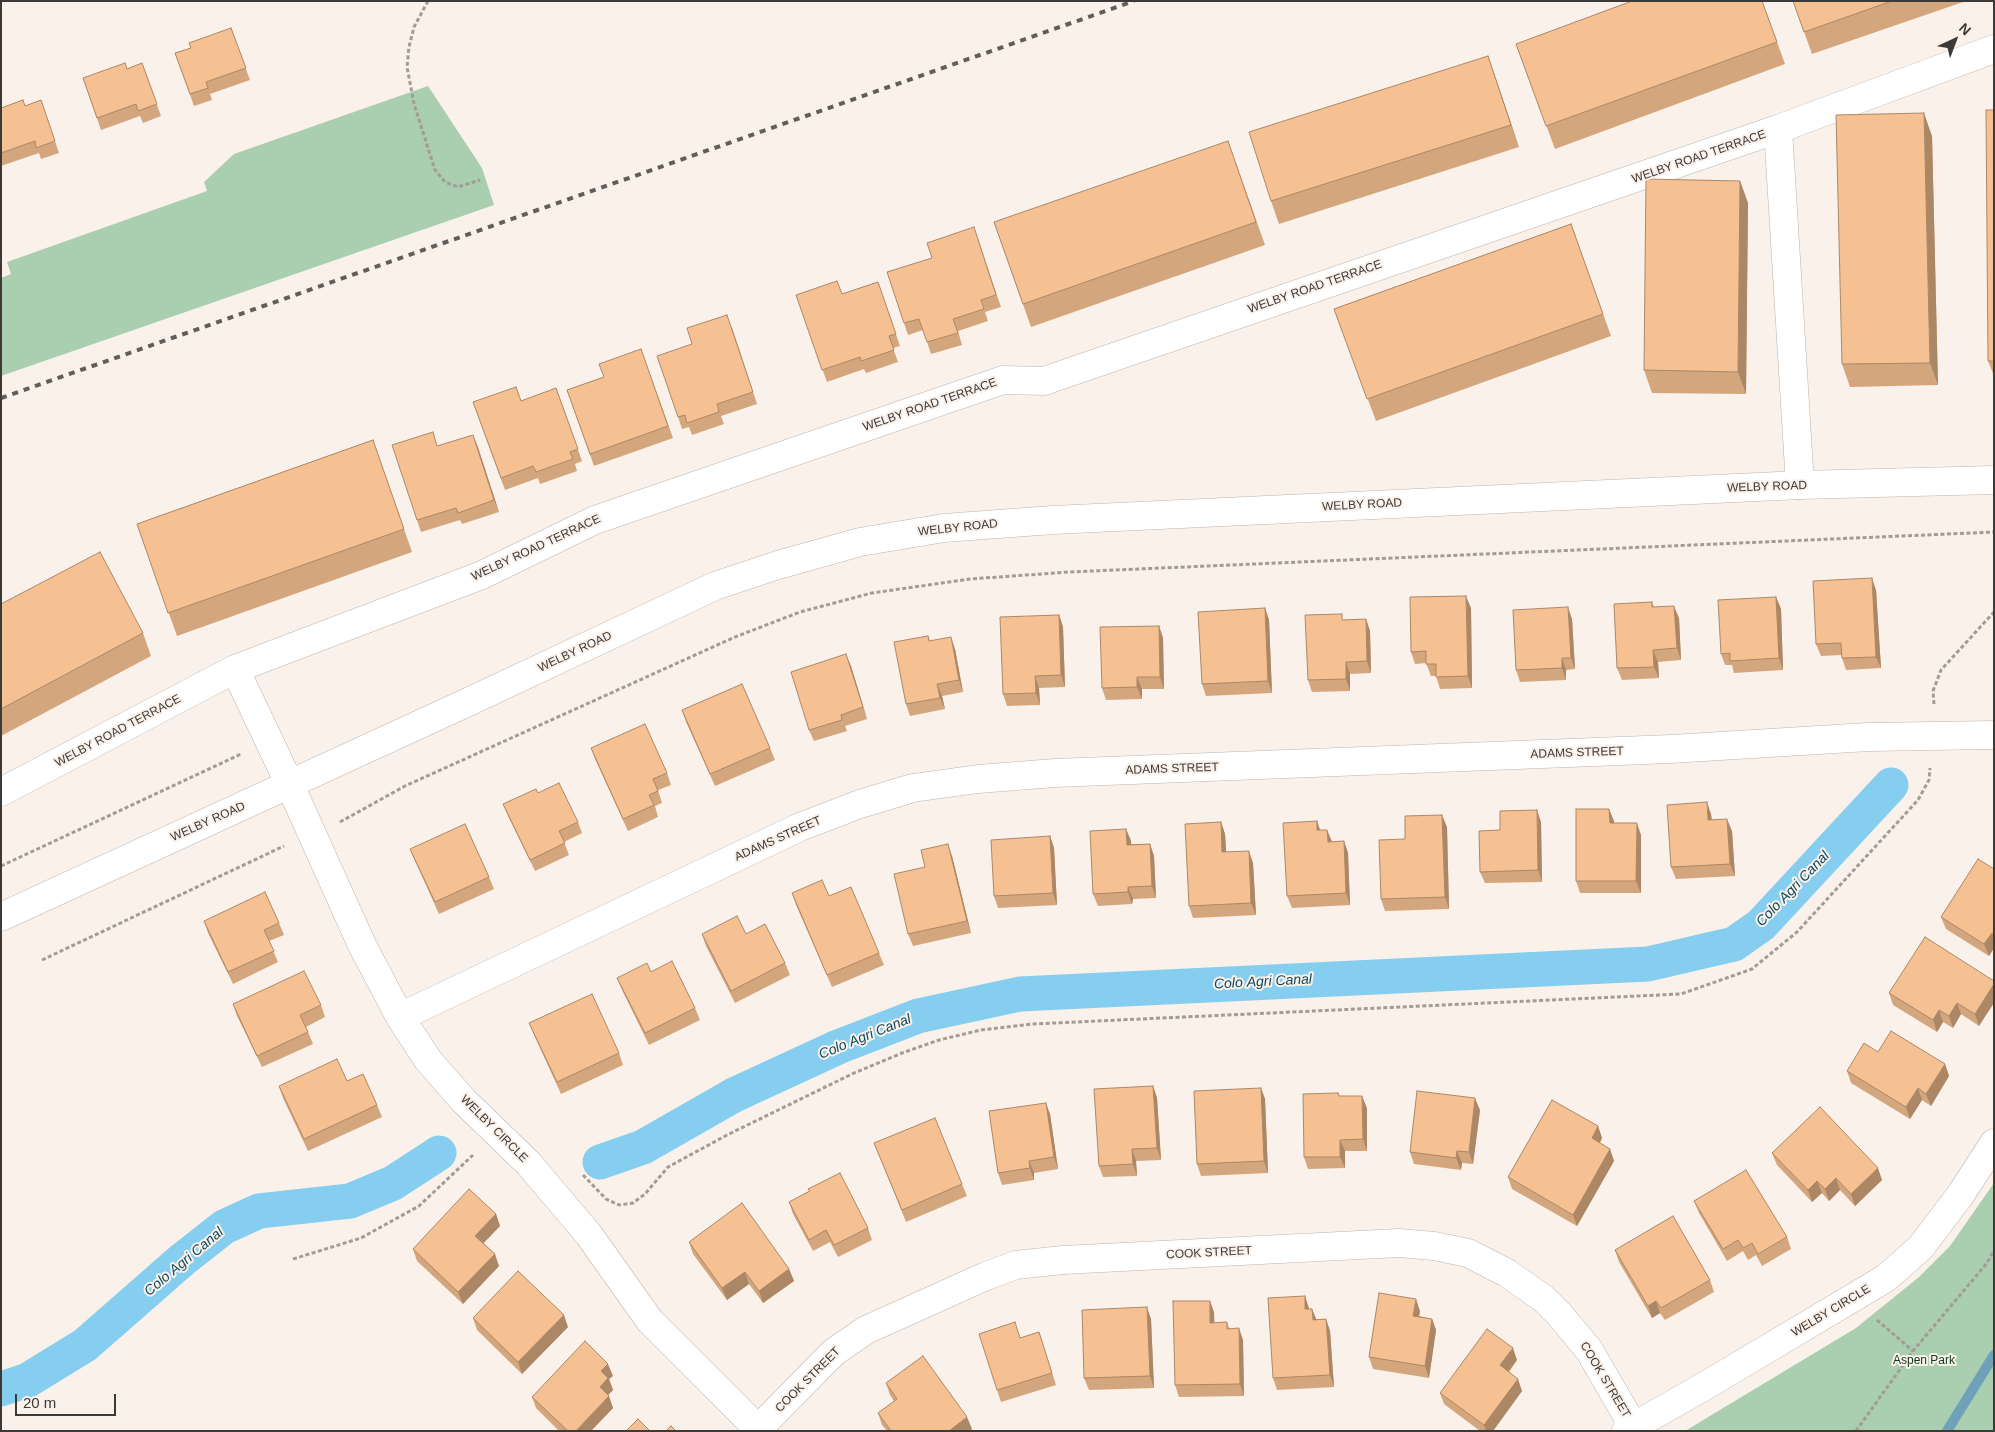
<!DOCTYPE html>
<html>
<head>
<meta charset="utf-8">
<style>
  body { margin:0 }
  #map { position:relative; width:1995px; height:1432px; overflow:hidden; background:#faf1ea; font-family:Arial,sans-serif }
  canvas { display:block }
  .frame { position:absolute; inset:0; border:2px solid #3c3936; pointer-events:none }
  .north { position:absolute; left:1930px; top:15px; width:50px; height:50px; -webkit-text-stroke:4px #faf1ea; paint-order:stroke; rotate:43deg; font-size:14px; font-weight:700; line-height:20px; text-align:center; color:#3c3936 }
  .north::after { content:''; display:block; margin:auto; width:18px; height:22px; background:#3c3936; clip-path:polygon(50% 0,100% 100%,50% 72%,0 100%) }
  .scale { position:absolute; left:15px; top:1394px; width:101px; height:22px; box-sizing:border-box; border:2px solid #3c3936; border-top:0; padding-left:6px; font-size:15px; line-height:18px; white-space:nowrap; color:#3c3936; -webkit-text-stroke:4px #faf1ea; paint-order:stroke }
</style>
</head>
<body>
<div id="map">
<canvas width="1995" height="1432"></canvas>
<div class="frame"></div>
<div class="north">N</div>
<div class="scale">20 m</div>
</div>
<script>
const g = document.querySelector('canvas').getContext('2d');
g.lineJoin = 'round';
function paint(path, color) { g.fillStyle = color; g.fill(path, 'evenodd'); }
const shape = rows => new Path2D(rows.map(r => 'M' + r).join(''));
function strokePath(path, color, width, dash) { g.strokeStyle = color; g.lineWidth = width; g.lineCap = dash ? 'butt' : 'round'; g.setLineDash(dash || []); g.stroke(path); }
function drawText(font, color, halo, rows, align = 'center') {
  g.font = font + ' Arial,sans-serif'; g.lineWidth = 4; g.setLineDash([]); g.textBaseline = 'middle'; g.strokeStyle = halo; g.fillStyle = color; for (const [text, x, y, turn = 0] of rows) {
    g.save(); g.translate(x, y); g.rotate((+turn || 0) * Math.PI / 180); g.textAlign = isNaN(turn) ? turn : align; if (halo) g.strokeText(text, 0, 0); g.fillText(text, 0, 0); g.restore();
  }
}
const green = shape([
  [428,86,482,168,494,205,1,376,1,278,11,274,7,262,207,191,204,182,234,154],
  [1994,1183,1994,1431,1685,1431,1856,1328,1919,1277,1950,1246]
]);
const stream = shape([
  [1947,1431,1994,1355]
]);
const canal = shape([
  [600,1162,643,1147,734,1095,838,1047,918,1016,1020,994,1648,964,1734,944,1761,925,1891,785],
  [1,1389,28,1380,85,1345,182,1260,224,1227,259,1211,350,1201,393,1183,439,1153]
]);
const path = shape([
  [428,1,414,27,409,47,407,67,414,104,435,170,445,182,458,187,480,180],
  [1934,704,1933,691,1941,670,1994,612],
  [340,822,405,786,735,637,800,612,872,593,970,579,1069,572,1994,532],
  [1,866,241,754],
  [42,960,284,846],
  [583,1175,606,1199,619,1205,633,1203,645,1194,668,1167,727,1135,854,1073,902,1053,939,1040,981,1030,1033,1024,1681,994,1752,969,1797,932,1918,800,1929,780,1930,768],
  [293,1259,361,1238,419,1206,473,1155],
  [1877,1320,1913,1351],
  [1856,1431,1913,1351,1987,1263,1994,1250]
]);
const street = shape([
  [1778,129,1800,485],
  [235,669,290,785,362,945,400,1017,428,1060,464,1101,529,1164,589,1235,650,1321,760,1431],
  [1,792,235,669,482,575,595,520,1003,380,1044,381,1778,129,1994,49],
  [400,1017,800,827,860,804,913,788,978,779,1055,773,1671,749,1868,737,1994,735],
  [758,1429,834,1352,866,1330,986,1276,1016,1265,1063,1260,1399,1243,1434,1246,1468,1253,1507,1273,1544,1299,1560,1315,1589,1350,1633,1426],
  [1626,1431,1710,1383,1886,1278,1921,1247,1961,1194,1994,1143]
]);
const secondary = shape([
  [1,917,466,703,715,586,778,565,860,542,944,528,1053,520,1800,485,1994,480]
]);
const rail = shape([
  [1,398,1134,1]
]);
const wall = shape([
  [1762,1,1785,64,1555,149,1516,44],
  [1793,1,1966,1,1812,54],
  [231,28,250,80,210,94,212,100,194,106,175,53,191,48],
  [1488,56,1519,147,1279,224,1271,201],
  [142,63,161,116,143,123,140,116,101,130,83,78,127,69],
  [41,100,59,153,41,159,39,153,1,166,1,108,25,106],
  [1994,110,1994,376,1988,361],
  [1932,136,1938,385,1850,387,1842,364],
  [1236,163,1265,245,1031,327,994,222],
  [1740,181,1748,203,1746,394,1652,393,1644,370],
  [1571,224,1611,336,1376,421,1334,309],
  [978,239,1001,307,985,312,988,321,958,331,962,345,931,354,923,330,908,335,904,323,932,258],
  [878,282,900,346,893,348,898,362,866,373,864,369,827,382,796,295,842,294],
  [732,327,757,404,721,416,724,424,692,435,689,427,682,429,678,417,692,344],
  [641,349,673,438,594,466,567,390,604,377],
  [556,388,582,461,575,464,577,471,540,484,538,478,505,490,473,402,521,401],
  [473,435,499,512,462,524,460,520,421,532,417,520,438,446],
  [373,440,412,552,177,636,137,524],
  [1876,590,1881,668,1846,670,1842,658,1842,655,1821,656,1816,644],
  [1776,597,1781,609,1783,670,1734,673,1732,665,1725,665,1721,654],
  [1652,602,1654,607,1679,618,1681,660,1658,662,1659,678,1622,680,1617,668],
  [1,604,143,633,151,656,1,736],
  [1265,608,1269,620,1272,693,1206,696,1202,684],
  [1471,608,1472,688,1440,689,1436,676,1431,676,1426,663,1415,664,1411,652],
  [1059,615,1063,627,1065,687,1039,688,1040,705,1007,706,1003,694],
  [1366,619,1370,631,1371,673,1350,674,1350,691,1312,692,1308,680,1344,620],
  [1572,619,1575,669,1566,670,1566,680,1520,682,1516,670],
  [1159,626,1163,638,1164,689,1142,689,1142,699,1106,700,1102,688],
  [928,636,930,641,955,649,963,692,942,696,945,709,910,716,906,704],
  [851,666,867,719,845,726,847,731,814,741,809,730],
  [682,710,770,748,775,760,715,786,686,722],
  [591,748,667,773,671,785,658,790,662,803,655,806,658,817,628,831,595,759],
  [538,793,578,822,582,833,564,842,569,855,535,871,508,816,503,804],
  [1609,809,1614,823,1641,835,1641,893,1580,893,1576,881],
  [1711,814,1712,820,1732,831,1735,876,1676,879,1671,867],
  [1317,821,1320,830,1327,830,1332,842,1344,841,1348,853,1350,905,1292,908,1287,896],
  [1221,822,1225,834,1226,852,1253,863,1256,915,1193,918,1189,906],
  [1541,822,1542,882,1485,883,1480,872,1500,830],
  [1447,827,1449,909,1385,911,1381,899,1405,839],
  [1126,829,1131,841,1131,844,1150,844,1154,856,1156,898,1133,899,1132,904,1098,906,1093,894],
  [1050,836,1054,848,1057,905,998,908,994,896],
  [410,849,489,877,494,889,439,914,415,861],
  [952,856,971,933,913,946,908,934,925,867],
  [1994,869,1994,948,1989,956,1946,929,1941,917],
  [792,893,829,896,879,953,884,965,832,987,796,905],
  [204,921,279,923,284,935,269,941,278,962,233,984,208,933],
  [702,934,746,934,785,963,790,975,735,1003,706,946],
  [651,972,695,1008,700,1020,649,1045,622,990,617,978],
  [1994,981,1979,1026,1961,1014,1953,1028,1943,1022,1937,1032,1893,1005,1889,993],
  [233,1004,321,1005,325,1017,306,1027,313,1044,262,1067,237,1016],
  [529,1023,619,1053,623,1065,561,1094,534,1035],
  [1878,1052,1945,1064,1949,1076,1931,1106,1922,1100,1910,1119,1851,1083,1847,1071],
  [347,1081,377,1105,382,1117,308,1151,283,1098,279,1086],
  [1153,1086,1157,1098,1161,1160,1136,1161,1137,1176,1103,1177,1099,1166],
  [1261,1088,1265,1099,1268,1173,1201,1176,1197,1164],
  [1339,1096,1367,1108,1367,1151,1345,1151,1345,1168,1308,1169,1304,1157],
  [1480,1110,1473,1164,1462,1163,1461,1170,1414,1164,1410,1152],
  [1050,1114,1058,1169,1034,1173,1034,1180,1002,1185,998,1173],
  [1598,1126,1602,1138,1600,1143,1610,1149,1614,1161,1577,1226,1512,1189,1508,1177],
  [874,1143,962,1184,967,1196,906,1222],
  [1772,1153,1882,1180,1855,1206,1840,1190,1829,1201,1822,1193,1812,1202,1777,1165],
  [809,1191,868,1228,872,1240,838,1257,830,1242,813,1251,793,1214,789,1202],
  [1694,1201,1787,1237,1791,1249,1762,1266,1756,1255,1748,1260,1743,1251,1727,1261,1699,1213],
  [496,1214,500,1226,483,1243,499,1266,463,1304,417,1261,413,1249],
  [689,1242,789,1269,794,1281,763,1303,749,1284,727,1300,693,1254],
  [1615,1250,1710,1280,1714,1292,1665,1320,1660,1313,1652,1318,1619,1262],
  [1309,1309,1312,1309,1316,1319,1326,1319,1330,1331,1334,1387,1277,1390,1273,1378],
  [1420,1311,1419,1316,1432,1319,1436,1330,1429,1378,1373,1369,1369,1357],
  [1214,1312,1214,1323,1227,1322,1229,1328,1243,1340,1244,1396,1179,1397,1175,1385],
  [473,1318,568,1327,522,1374,477,1330],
  [1151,1319,1154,1388,1089,1390,1084,1378],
  [1039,1332,1056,1385,1001,1402,997,1390,1021,1338],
  [1517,1360,1509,1372,1522,1391,1493,1431,1480,1431,1444,1404,1440,1393],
  [613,1376,609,1379,613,1390,608,1395,613,1408,591,1431,559,1431,536,1408,532,1397],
  [886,1383,972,1429,969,1431,887,1431,882,1425,878,1413,894,1401,890,1395]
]);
const shadedWall = shape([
  [1488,56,1496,79,1519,147,1511,125],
  [1924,113,1932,136,1938,385,1930,363],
  [1740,181,1748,203,1746,394,1738,372],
  [473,435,478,447,499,512,494,500],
  [1872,578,1876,590,1881,668,1876,657],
  [1466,596,1471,608,1472,688,1468,676],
  [1776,597,1781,609,1783,670,1779,658],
  [1674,606,1679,618,1681,660,1677,648],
  [1568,607,1572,619,1575,669,1571,658],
  [1265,608,1269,620,1272,693,1268,681],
  [1059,615,1063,627,1065,687,1061,675],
  [1366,619,1370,631,1371,673,1367,661],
  [1159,626,1163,638,1164,689,1160,677],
  [951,637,955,649,963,692,959,680],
  [1653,650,1658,662,1659,678,1654,667],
  [846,654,851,666,867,719,863,707],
  [1562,658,1566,670,1566,680,1562,668],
  [1346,662,1350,674,1350,691,1346,679],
  [1035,676,1039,688,1040,705,1036,693],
  [1137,677,1142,689,1142,699,1137,687],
  [937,684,942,696,945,709,940,698],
  [1707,802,1711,814,1713,832,1708,820],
  [1609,809,1614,821,1614,835,1610,823],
  [1537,810,1541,822,1542,882,1538,870],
  [1442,815,1447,827,1449,909,1445,897],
  [1727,819,1732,831,1735,876,1730,864],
  [1317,821,1321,833,1317,830],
  [1221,822,1225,834,1227,864,1222,852],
  [1637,823,1641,835,1641,893,1636,881],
  [1126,829,1131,841,1132,856,1127,845],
  [1327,830,1332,842,1328,842],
  [1050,836,1054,848,1057,905,1053,893],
  [1344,841,1348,853,1350,905,1346,893],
  [948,844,952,856,971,933,967,921],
  [1150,844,1154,856,1156,898,1152,886],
  [1249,851,1253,863,1256,915,1251,903],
  [1128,887,1133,899,1132,904,1128,892],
  [1992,933,1994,939,1994,948,1989,956,1984,944],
  [1994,984,1994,1003,1979,1026,1975,1014],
  [1957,1003,1961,1014,1953,1028,1949,1016],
  [1939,1010,1943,1022,1937,1032,1933,1020],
  [1945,1064,1949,1076,1931,1106,1926,1094],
  [1153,1086,1157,1098,1161,1160,1157,1148],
  [1261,1088,1265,1099,1268,1173,1264,1161],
  [1918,1088,1922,1100,1910,1119,1906,1107],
  [1362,1096,1367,1108,1367,1151,1363,1139],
  [1475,1098,1480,1110,1473,1164,1469,1152],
  [1046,1103,1050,1114,1058,1169,1054,1157],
  [1598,1126,1602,1138,1596,1150,1592,1138],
  [1340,1140,1345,1151,1345,1168,1340,1157],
  [1132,1149,1136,1161,1137,1176,1133,1164],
  [1610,1149,1614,1161,1577,1226,1573,1215],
  [1457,1151,1462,1163,1461,1170,1456,1158],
  [1029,1161,1034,1173,1034,1180,1030,1168],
  [1878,1168,1882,1180,1855,1206,1851,1194],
  [1836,1178,1840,1190,1829,1201,1825,1189],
  [1817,1181,1822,1193,1812,1202,1808,1190],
  [496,1214,500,1226,479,1248,475,1236],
  [495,1254,499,1266,463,1304,458,1292],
  [789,1269,794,1281,763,1303,759,1291],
  [745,1272,749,1284,727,1300,722,1288],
  [1305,1296,1309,1308,1310,1321,1305,1309],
  [1416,1299,1420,1311,1417,1327,1413,1316],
  [1210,1301,1214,1312,1215,1335,1210,1323],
  [1656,1301,1660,1313,1652,1318,1648,1306],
  [1147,1307,1151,1319,1154,1388,1150,1376],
  [1312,1309,1317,1321,1313,1320],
  [564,1315,568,1327,522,1374,518,1362],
  [1326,1319,1330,1331,1334,1387,1330,1375],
  [1432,1319,1436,1330,1429,1378,1425,1366],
  [1239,1328,1243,1340,1244,1396,1240,1384],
  [1513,1348,1517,1360,1504,1377,1500,1365],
  [608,1364,613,1376,609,1379,613,1390,604,1399,600,1387,601,1371],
  [1518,1379,1522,1391,1493,1431,1486,1431,1484,1425],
  [609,1396,613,1408,591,1431,576,1431],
  [967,1417,972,1429,969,1431,949,1431]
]);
const building = shape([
  [1632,1,1762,1,1777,42,1546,126,1516,44,1632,1],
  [1793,1,1892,1,1804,32,1793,1],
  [231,28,246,68,206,82,208,88,190,94,175,53,191,48,189,43,231,28],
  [1488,56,1511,125,1271,201,1249,132,1488,56],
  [125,63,127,69,142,63,157,104,138,111,136,104,97,118,83,78,125,63],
  [23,100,25,106,41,100,55,141,36,148,35,141,1,153,1,108,23,100],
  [1986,110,1994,110,1994,361,1988,361,1986,110],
  [1924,113,1930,363,1842,364,1836,115,1924,113],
  [1228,141,1256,222,1023,304,994,222,1228,141],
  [1646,179,1740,181,1738,372,1644,370,1646,179],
  [1571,224,1603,314,1367,399,1334,309,1571,224],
  [974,227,996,295,981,300,984,309,953,319,958,333,927,342,919,319,904,323,887,272,932,258,927,243,974,227],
  [837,281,842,294,878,282,896,334,889,336,894,350,861,361,860,357,822,370,796,295,837,281],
  [727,315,753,392,717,404,719,412,687,423,685,415,678,417,657,356,692,344,687,328,727,315],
  [641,349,668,426,590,454,567,390,604,377,599,364,641,349],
  [516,387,521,401,556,388,578,449,570,452,573,459,536,472,533,466,501,478,473,402,516,387],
  [433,432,437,446,473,435,494,500,458,513,456,508,417,520,392,445,433,432],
  [373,440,404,529,168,613,137,524,373,440],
  [100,552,143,633,1,709,1,604,100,552],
  [1872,578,1876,657,1842,658,1841,643,1816,644,1813,581,1872,578],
  [1466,596,1468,676,1436,677,1436,664,1426,664,1426,651,1411,652,1410,597,1466,596],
  [1776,597,1779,658,1730,661,1730,653,1721,654,1718,600,1776,597],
  [1652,602,1652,607,1674,606,1677,648,1653,650,1654,667,1617,668,1614,604,1652,602],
  [1568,607,1571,658,1562,658,1562,668,1516,670,1513,610,1568,607],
  [1265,608,1268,681,1202,684,1198,612,1265,608],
  [1342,614,1342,620,1366,619,1367,661,1346,662,1346,679,1308,680,1305,615,1342,614],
  [1059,615,1061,675,1035,676,1036,693,1003,694,1000,617,1059,615],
  [1159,626,1160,677,1137,677,1137,687,1102,688,1100,627,1159,626],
  [928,636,929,641,951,637,959,680,937,684,940,698,906,704,894,642,928,636],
  [846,654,863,707,841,715,842,720,809,730,791,672,846,654],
  [742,684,770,748,710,774,682,710,742,684],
  [645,724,667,773,653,779,658,791,649,795,654,805,623,819,591,748,645,724],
  [559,783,578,822,559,831,565,843,530,860,503,804,536,789,538,793,559,783],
  [1707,802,1708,820,1727,819,1730,864,1671,867,1667,805,1707,802],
  [1576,809,1609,809,1610,823,1637,823,1636,881,1576,881,1576,809],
  [1537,810,1538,870,1480,872,1479,831,1500,830,1500,811,1537,810],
  [1442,815,1445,897,1381,899,1379,840,1405,839,1405,816,1442,815],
  [1317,821,1317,830,1327,830,1328,842,1344,841,1346,893,1287,896,1283,823,1317,821],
  [1221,822,1222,852,1249,851,1251,903,1189,906,1185,824,1221,822],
  [465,824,489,877,435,902,410,849,465,824],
  [1126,829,1127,845,1150,844,1152,886,1128,887,1128,892,1093,894,1090,831,1126,829],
  [1050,836,1053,893,994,896,991,840,1050,836],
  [948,844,967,921,908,934,894,874,925,867,921,850,948,844],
  [1978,859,1994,869,1994,934,1992,933,1984,944,1941,917,1978,859],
  [822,880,829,896,851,887,879,953,827,975,792,893,822,880],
  [265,892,279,923,264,930,274,951,228,972,204,921,265,892],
  [737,916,746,934,765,924,785,963,731,991,702,934,737,916],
  [1925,937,1994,981,1994,984,1975,1014,1957,1003,1949,1016,1939,1010,1933,1020,1889,993,1925,937],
  [672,961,695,1008,645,1033,617,978,647,963,651,972,672,961],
  [304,971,321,1005,300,1015,308,1032,257,1056,233,1004,304,971],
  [592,994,619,1053,557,1082,529,1023,592,994],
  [1891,1031,1945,1064,1926,1094,1918,1088,1906,1107,1847,1071,1864,1043,1878,1052,1891,1031],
  [337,1059,347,1081,363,1074,377,1105,304,1139,279,1086,337,1059],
  [1153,1086,1157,1148,1132,1149,1133,1164,1099,1166,1094,1089,1153,1086],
  [1261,1088,1264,1161,1197,1164,1194,1091,1261,1088],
  [1417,1091,1475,1098,1469,1152,1457,1151,1456,1158,1410,1152,1417,1091],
  [1338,1093,1339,1096,1362,1096,1363,1139,1340,1140,1340,1157,1304,1157,1303,1094,1338,1093],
  [1552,1100,1598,1126,1592,1138,1610,1149,1573,1215,1508,1177,1552,1100],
  [1046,1103,1054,1157,1029,1161,1030,1168,998,1173,989,1111,1046,1103],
  [1820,1107,1878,1168,1851,1194,1836,1178,1825,1189,1817,1181,1808,1190,1772,1153,1820,1107],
  [935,1118,962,1184,902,1210,874,1143,935,1118],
  [1746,1170,1787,1237,1758,1254,1752,1243,1743,1248,1738,1240,1723,1249,1694,1201,1746,1170],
  [840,1173,868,1228,834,1245,826,1230,809,1240,789,1202,810,1191,808,1189,840,1173],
  [469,1189,496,1214,475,1236,495,1254,458,1292,413,1249,469,1189],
  [742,1203,789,1269,759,1291,745,1272,722,1288,689,1242,742,1203],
  [1673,1216,1710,1280,1661,1308,1656,1301,1648,1306,1615,1250,1673,1216],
  [518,1271,564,1315,518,1362,473,1318,518,1271],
  [1379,1293,1416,1299,1413,1316,1432,1319,1425,1366,1369,1357,1379,1293],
  [1305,1296,1305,1309,1312,1309,1313,1320,1326,1319,1330,1375,1273,1378,1268,1298,1305,1296],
  [1173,1301,1210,1301,1210,1323,1227,1322,1227,1329,1239,1328,1240,1384,1175,1385,1173,1301],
  [1147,1307,1150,1376,1084,1378,1082,1310,1147,1307],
  [1015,1322,1020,1338,1039,1332,1052,1373,997,1390,979,1334,1015,1322],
  [1487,1329,1513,1348,1500,1365,1518,1379,1484,1425,1440,1393,1487,1329],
  [585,1341,608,1364,601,1371,608,1378,600,1387,609,1396,576,1431,568,1431,532,1397,585,1341],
  [923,1356,967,1417,949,1431,891,1431,878,1413,897,1399,886,1383,923,1356],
  [638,1419,650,1431,626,1431,638,1419],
  [671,1426,676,1431,666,1431,671,1426]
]);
const streetNames = [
  ["WELBY ROAD TERRACE",1699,157,-19],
  ["WELBY ROAD TERRACE",1315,287,-19],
  ["WELBY ROAD TERRACE",930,405,-19],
  ["WELBY ROAD",1767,487,-2],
  ["WELBY ROAD",1362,505,-3],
  ["WELBY ROAD",958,528,-6],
  ["WELBY ROAD TERRACE",536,548,-25],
  ["WELBY ROAD",575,652,-25],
  ["WELBY ROAD TERRACE",118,731,-28],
  ["ADAMS STREET",1577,753,-2],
  ["ADAMS STREET",1172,769,-2],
  ["WELBY ROAD",208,822,-24],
  ["ADAMS STREET",778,839,-24],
  ["WELBY CIRCLE",494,1129,45],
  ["COOK STREET",1209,1253,-3],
  ["WELBY CIRCLE",1831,1311,-31],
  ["COOK STREET",808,1380,-45],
  ["COOK STREET",1605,1380,59]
];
const parkNames = [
  ["Aspen Park",1924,1361]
];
const waterNames = [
  ["Colo Agri Canal",1793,889,-46],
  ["Colo Agri Canal",1263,982,-3],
  ["Colo Agri Canal",865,1037,-22],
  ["Colo Agri Canal",184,1262,-40]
];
paint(green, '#a9ceb0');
strokePath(stream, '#6fa1b8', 10);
strokePath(canal, '#85ceef', 35);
strokePath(street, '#bcb4ad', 29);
strokePath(secondary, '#bcb4ad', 29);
strokePath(path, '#a29b96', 3, [4, 2.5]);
strokePath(street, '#fff', 28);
strokePath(secondary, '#fff', 28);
strokePath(rail, '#615d59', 4, [6, 6]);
paint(wall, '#d4a67e');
paint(shadedWall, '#ac8766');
paint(building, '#f6c192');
strokePath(building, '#ac8766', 1);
drawText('12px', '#3c3936', '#faf1ea', streetNames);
drawText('12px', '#0d391c', '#faf1ea', parkNames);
drawText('italic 14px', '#0b4960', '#faf1ea', waterNames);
</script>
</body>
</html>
